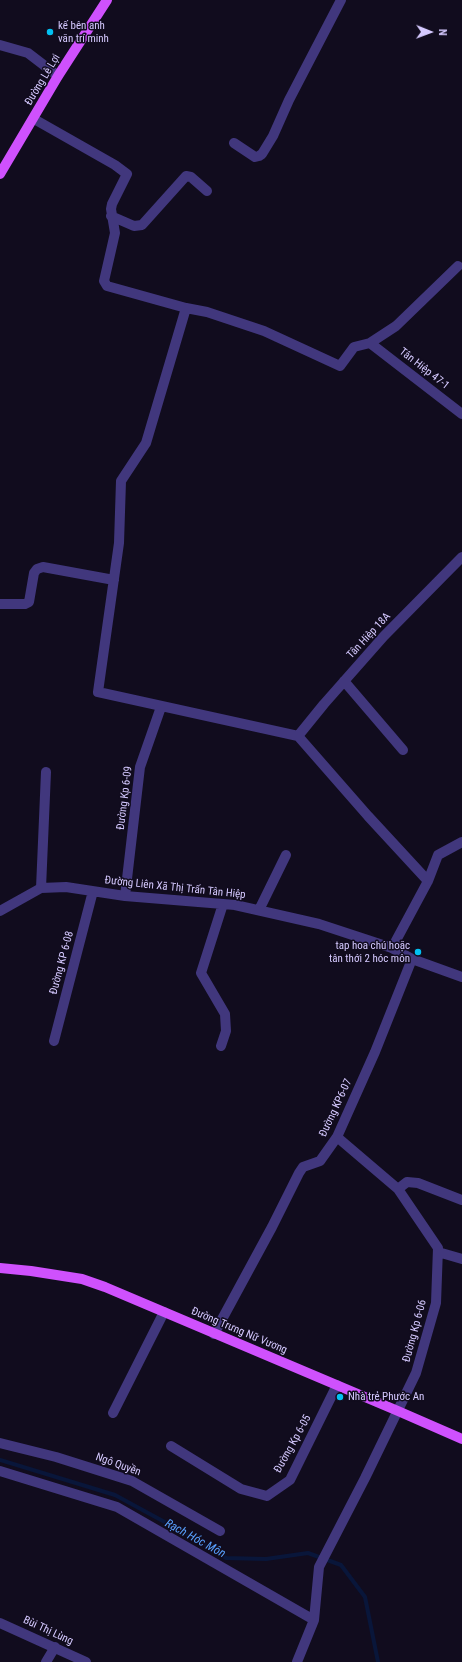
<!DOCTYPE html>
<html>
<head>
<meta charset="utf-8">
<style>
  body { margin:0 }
  #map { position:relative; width:462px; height:1662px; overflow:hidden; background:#110c1e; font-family:"Roboto Condensed",sans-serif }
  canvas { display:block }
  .north { position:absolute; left:410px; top:12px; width:40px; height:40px; -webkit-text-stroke:3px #110c1e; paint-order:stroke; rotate:91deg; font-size:11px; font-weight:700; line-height:16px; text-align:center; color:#d5c9ff }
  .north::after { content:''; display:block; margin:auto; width:14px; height:18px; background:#d5c9ff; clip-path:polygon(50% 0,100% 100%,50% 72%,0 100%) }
</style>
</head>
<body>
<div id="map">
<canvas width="462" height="1662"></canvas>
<div class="north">N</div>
</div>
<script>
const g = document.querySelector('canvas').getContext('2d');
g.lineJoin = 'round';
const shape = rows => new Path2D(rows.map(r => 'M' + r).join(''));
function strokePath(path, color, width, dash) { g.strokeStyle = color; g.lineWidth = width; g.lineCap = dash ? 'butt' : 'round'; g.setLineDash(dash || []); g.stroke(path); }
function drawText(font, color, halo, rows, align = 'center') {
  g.font = font + ' "Roboto Condensed",sans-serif'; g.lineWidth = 3; g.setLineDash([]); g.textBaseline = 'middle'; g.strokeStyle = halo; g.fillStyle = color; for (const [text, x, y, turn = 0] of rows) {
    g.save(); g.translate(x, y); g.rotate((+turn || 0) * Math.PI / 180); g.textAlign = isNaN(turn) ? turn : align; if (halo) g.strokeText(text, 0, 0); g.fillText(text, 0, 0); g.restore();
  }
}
const stream = shape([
  [0,1460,115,1495,194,1538,226,1558,266,1559,308,1553,341,1565,365,1597,378,1662]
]);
const minor = shape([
  [0,45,28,53,58,76],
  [34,119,115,165,127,174,112,204,111,209,115,233,104,281,107,286,186,308,207,312,264,331,340,366,354,347,370,343,396,326,458,266],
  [234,143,255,157,259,156,262,154,273,136,289,100,341,0],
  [111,216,134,226,142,225,186,176,191,177,207,191],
  [186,308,146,443,121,481,119,543,98,692,298,736,368,816,428,881],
  [370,343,462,414],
  [0,604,25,604,29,602,34,573,37,569,43,567,114,580],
  [344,681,403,750],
  [298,736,324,704,384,636,462,557],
  [41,888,46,772],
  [125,896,140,767,161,707],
  [259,910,286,855],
  [0,911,41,888,66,887,125,896,235,905,319,924,392,948,412,959,462,977],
  [392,948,428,881,438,855,462,842],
  [54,1041,93,891],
  [221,1046,226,1031,225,1014,201,973,223,904],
  [398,1189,407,1182,418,1183,462,1200],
  [438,1252,462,1259],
  [214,1334,272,1227,299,1173,303,1167,320,1161,337,1137,375,1052,412,959],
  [113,1413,164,1312],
  [0,1443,56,1457,132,1481,220,1531],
  [171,1446,241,1489,267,1496,290,1480,337,1385],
  [0,1471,117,1507,314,1620],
  [0,1623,86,1662],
  [46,1662,55,1647],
  [297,1662,314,1620,319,1567,365,1478,416,1373,436,1303,438,1248,398,1189,337,1137]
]);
const major = shape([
  [0,174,58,76,107,0],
  [0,1268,31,1271,82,1279,105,1287,398,1411,462,1439]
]);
const markers = [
  [50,32,4,"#02c1f2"],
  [418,952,4,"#02c1f2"],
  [340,1397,4,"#02c1f2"]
];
const poiNames = [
  ["kế bên anh",58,26],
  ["văn trí minh",58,39],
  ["tap hoa chú hoặc",410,946,"right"],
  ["tân thới 2 hóc môn",410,959,"right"],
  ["Nhà trẻ Phước An",348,1397]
];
const streetNames = [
  ["Đường Lê Lợi",43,80,-59],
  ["Tân Hiệp 47-1",424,369,38],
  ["Tân Hiệp 18A",369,636,-47],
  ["Đường Kp 6-09",125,798,-83],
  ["Đường Liên Xã Thị Trấn Tân Hiệp",175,888,6],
  ["Đường KP 6-08",62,963,-75],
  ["Đường KP6-07",336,1108,-65],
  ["Đường Trưng Nữ Vương",239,1331,23],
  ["Đường Kp 6-06",415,1331,-75],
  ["Đường Kp 6-05",293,1444,-61],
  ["Ngô Quyền",118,1465,20],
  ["Bùi Thị Lùng",48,1631,25]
];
const waterNames = [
  ["Rạch Hóc Môn",195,1539,29]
];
strokePath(stream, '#09163a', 4);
strokePath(minor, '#41377d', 10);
strokePath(major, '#cf51fd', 10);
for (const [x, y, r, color] of markers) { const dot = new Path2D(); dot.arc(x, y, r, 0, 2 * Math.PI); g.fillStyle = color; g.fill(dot); strokePath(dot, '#110c1e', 1.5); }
drawText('11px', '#d5c9ff', '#110c1e', poiNames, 'left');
drawText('11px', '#d5c9ff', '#110c1e', streetNames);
drawText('italic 12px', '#58a0fe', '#110c1e', waterNames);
</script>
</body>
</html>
